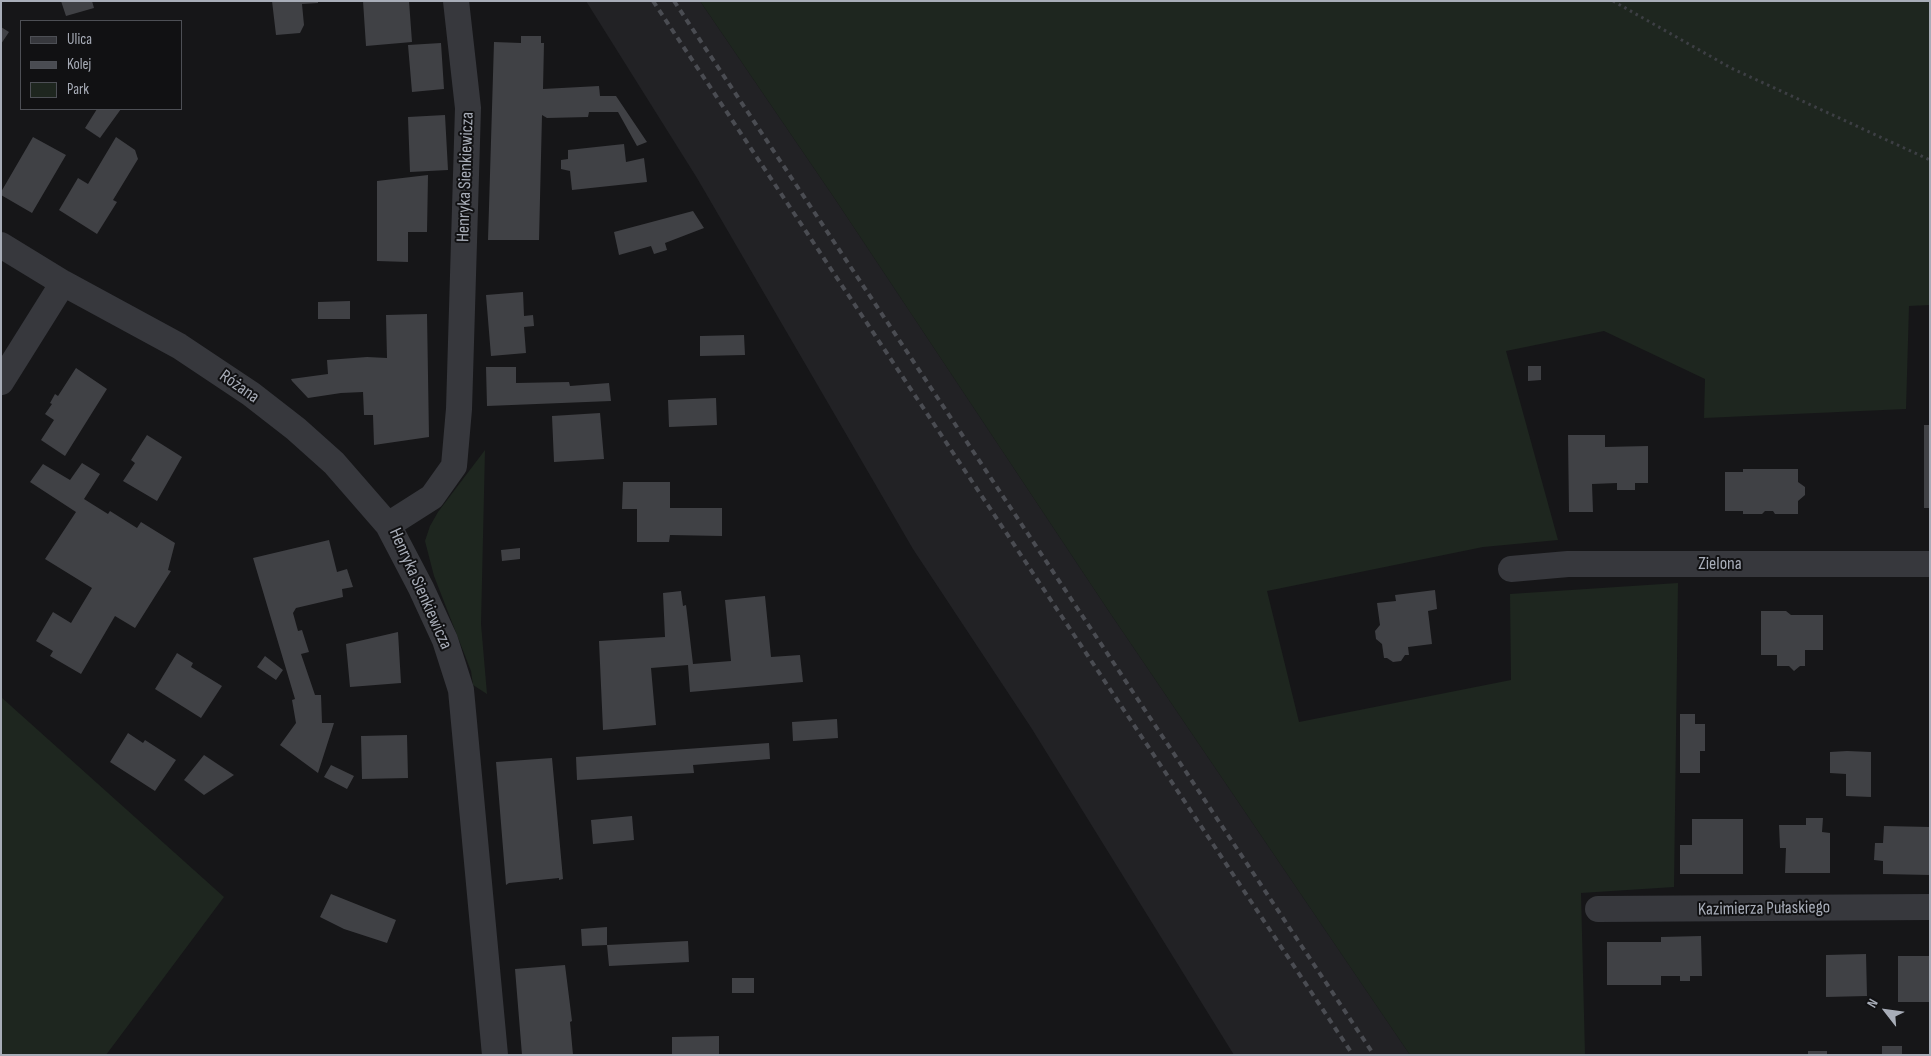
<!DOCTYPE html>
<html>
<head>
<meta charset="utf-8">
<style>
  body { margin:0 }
  #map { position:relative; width:1931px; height:1056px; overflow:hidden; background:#161618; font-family:"Sofia Sans Condensed",sans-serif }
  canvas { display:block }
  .frame { position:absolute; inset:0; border:2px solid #a8adb8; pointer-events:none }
  .legend { position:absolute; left:20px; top:20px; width:162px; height:90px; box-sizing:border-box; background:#111113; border:1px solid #4d4f55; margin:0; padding:6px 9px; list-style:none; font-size:15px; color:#a8adb8 }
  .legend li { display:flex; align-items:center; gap:10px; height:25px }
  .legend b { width:25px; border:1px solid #4d4f55 }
  .north { position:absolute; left:1861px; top:986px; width:50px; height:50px; -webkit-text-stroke:4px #111113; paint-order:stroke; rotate:300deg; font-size:14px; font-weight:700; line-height:20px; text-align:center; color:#a8adb8 }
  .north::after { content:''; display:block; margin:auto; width:18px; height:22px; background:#a8adb8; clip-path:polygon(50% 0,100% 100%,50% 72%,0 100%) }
</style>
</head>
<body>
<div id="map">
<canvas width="1931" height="1056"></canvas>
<div class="frame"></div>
<ul class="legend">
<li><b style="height:6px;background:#37383d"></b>Ulica</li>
<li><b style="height:6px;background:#4a4c52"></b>Kolej</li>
<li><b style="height:14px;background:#1e261f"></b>Park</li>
</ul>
<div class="north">N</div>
</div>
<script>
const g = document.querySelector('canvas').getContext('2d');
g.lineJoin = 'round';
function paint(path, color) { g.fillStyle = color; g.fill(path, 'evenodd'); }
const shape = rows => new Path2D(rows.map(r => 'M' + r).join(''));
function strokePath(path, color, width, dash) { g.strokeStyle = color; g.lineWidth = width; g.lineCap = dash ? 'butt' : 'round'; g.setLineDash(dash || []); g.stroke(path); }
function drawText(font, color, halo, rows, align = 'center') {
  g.font = font + ' "Sofia Sans Condensed",sans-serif'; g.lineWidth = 4; g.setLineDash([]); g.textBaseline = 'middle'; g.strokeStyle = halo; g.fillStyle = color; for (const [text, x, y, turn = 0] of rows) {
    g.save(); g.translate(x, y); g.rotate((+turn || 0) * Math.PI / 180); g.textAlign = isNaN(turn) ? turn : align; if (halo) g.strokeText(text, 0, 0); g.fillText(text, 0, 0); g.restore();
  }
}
const built = shape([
  [586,1,700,1,835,199,1108,610,1410,1055,1234,1055,1032,729,913,549,697,178]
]);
const green = shape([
  [700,1,1930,1,1930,305,1909,306,1906,409,1704,418,1705,379,1604,331,1506,351,1558,540,1483,547,1267,591,1299,722,1511,680,1510,594,1678,583,1674,887,1581,893,1585,1055,1410,1055,1108,610,835,199],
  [485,450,481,624,487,694,473,685,471,671,434,576,425,541,430,526,438,512],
  [1,697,224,897,106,1055,1,1055]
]);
const building = shape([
  [61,1,92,1,94,8,66,16],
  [272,1,318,1,318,3,302,4,304,25,300,33,276,35],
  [363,1,409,1,412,42,366,46],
  [1,27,9,32,1,44],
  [521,36,541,36,541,43,544,43,543,89,599,86,600,96,616,96,647,142,637,146,618,112,589,112,588,117,547,118,542,115,539,240,488,240,494,42,521,43],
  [441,43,444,89,412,92,408,45],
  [97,109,121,109,100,138,85,128],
  [445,115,448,170,410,172,408,117],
  [33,137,66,155,32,213,1,195,1,192],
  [116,137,135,150,138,159,113,200,117,202,97,234,59,210,78,178,88,184],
  [624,144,626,162,644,158,647,182,572,190,570,171,561,169,561,160,568,159,568,150],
  [428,175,427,232,408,232,408,262,377,261,377,181],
  [693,211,704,228,665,243,667,250,654,254,651,246,619,255,614,232],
  [523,292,524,316,533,315,534,326,524,327,526,353,491,356,486,295],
  [350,301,350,319,318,319,318,302],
  [427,314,429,437,374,445,373,415,364,415,363,392,341,393,308,398,292,381,291,379,328,374,327,360,367,357,387,358,386,315],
  [744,335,745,355,700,356,700,336],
  [1528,366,1541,366,1541,380,1528,381],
  [486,367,516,367,516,383,569,382,570,386,609,383,611,401,487,406],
  [76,368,107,389,65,456,41,440,54,420,45,414,52,404,50,403,55,394,58,396],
  [716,398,717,425,669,427,668,400],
  [600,413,604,459,554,462,552,416],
  [1924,425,1930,425,1930,508,1924,508],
  [147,435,182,457,157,501,123,481,135,463,131,460],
  [1568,435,1605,435,1605,447,1648,446,1648,483,1635,483,1635,490,1617,490,1617,483,1592,484,1593,512,1569,512],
  [82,463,100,474,84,499,108,514,110,511,137,528,141,522,175,543,168,570,171,571,135,628,115,616,81,674,50,656,53,651,36,641,53,612,71,623,92,588,45,559,76,512,30,482,43,464,70,480],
  [1743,469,1798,469,1798,482,1805,487,1805,495,1798,501,1798,514,1775,514,1773,511,1765,511,1762,514,1743,514,1743,511,1725,511,1725,472,1743,472],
  [623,482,670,482,670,508,722,508,722,536,670,535,669,542,637,542,637,509,622,509],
  [329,540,337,572,347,569,353,587,342,589,343,597,296,608,293,613,298,631,302,630,309,652,301,654,315,695,321,695,322,723,334,723,318,773,280,745,296,723,292,700,295,699,253,558],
  [520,548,520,559,502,561,501,550],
  [1435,590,1437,609,1428,611,1432,644,1408,647,1409,655,1405,655,1401,661,1393,662,1387,658,1384,658,1382,644,1376,639,1375,631,1380,625,1377,603,1396,601,1395,595],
  [681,591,683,606,686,605,693,664,731,661,725,600,765,596,771,657,800,655,803,682,690,692,688,665,651,668,656,725,603,730,599,641,665,637,663,593],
  [1761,611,1786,611,1791,615,1823,615,1823,650,1805,650,1805,666,1800,666,1794,671,1789,666,1777,666,1777,655,1761,655],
  [398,632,401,683,350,687,346,644],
  [177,653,193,663,191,667,222,686,201,718,155,689],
  [265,656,283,670,276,680,257,667],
  [1680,714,1695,714,1695,724,1705,724,1705,751,1700,751,1700,773,1680,773],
  [837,719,838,738,793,741,792,722],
  [128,733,143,743,145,740,176,760,155,791,110,762],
  [407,735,408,778,362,779,361,736],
  [769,743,770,759,693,765,694,773,577,780,576,757],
  [1847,751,1871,752,1871,797,1846,796,1846,774,1830,773,1830,752],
  [204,755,234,775,204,795,184,780],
  [552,758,563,879,559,880,559,878,509,883,506,885,496,762],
  [331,765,354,776,347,789,324,777],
  [632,816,634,840,593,844,591,820],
  [1806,818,1823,818,1822,832,1830,833,1830,873,1785,873,1786,848,1780,848,1779,825,1806,825],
  [1692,819,1743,819,1743,874,1680,874,1680,845,1692,845],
  [1884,826,1930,827,1930,875,1883,874,1883,861,1874,860,1875,843,1883,843],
  [331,894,396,920,387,943,344,929,320,917],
  [607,927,607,945,582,946,581,929],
  [1701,936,1702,976,1690,976,1690,981,1680,981,1680,976,1661,976,1661,985,1607,985,1607,942,1661,942,1661,937],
  [688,941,689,962,609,966,607,945],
  [1866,954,1867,996,1826,997,1826,955],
  [1898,956,1930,956,1930,1002,1898,1002],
  [565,965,572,1021,570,1022,573,1055,522,1055,515,969],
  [732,978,754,978,754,993,732,993],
  [719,1036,719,1055,672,1055,672,1037],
  [1882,1046,1902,1046,1902,1055,1882,1055],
  [1808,1051,1827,1051,1827,1055,1808,1055]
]);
const path = shape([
  [1613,1,1731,68,1930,160]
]);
const minor = shape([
  [1,245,63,283,179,346,251,394,296,429,334,463,388,525,421,588,445,640,461,690,495,1055],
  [1,382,63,283],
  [388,525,432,497,454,466,459,409,468,108,456,1],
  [1511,569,1568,564,1930,564],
  [1598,909,1930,907]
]);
const rail = shape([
  [653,1,1353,1055],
  [674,1,1374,1055]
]);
const streetNames = [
  ["Henryka Sienkiewicza",466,177,-88],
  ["Różana",239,387,35],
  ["Zielona",1720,564],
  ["Henryka Sienkiewicza",420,589,66],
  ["Kazimierza Pułaskiego",1764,909,-1]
];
paint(built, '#222225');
paint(green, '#1e261f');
paint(building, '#404145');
strokePath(path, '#3d3f44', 3, [2.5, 4]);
strokePath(minor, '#37383d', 26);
strokePath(rail, '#4a4c52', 4, [6, 5]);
drawText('18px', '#a8adb8', '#111113', streetNames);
</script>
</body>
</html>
